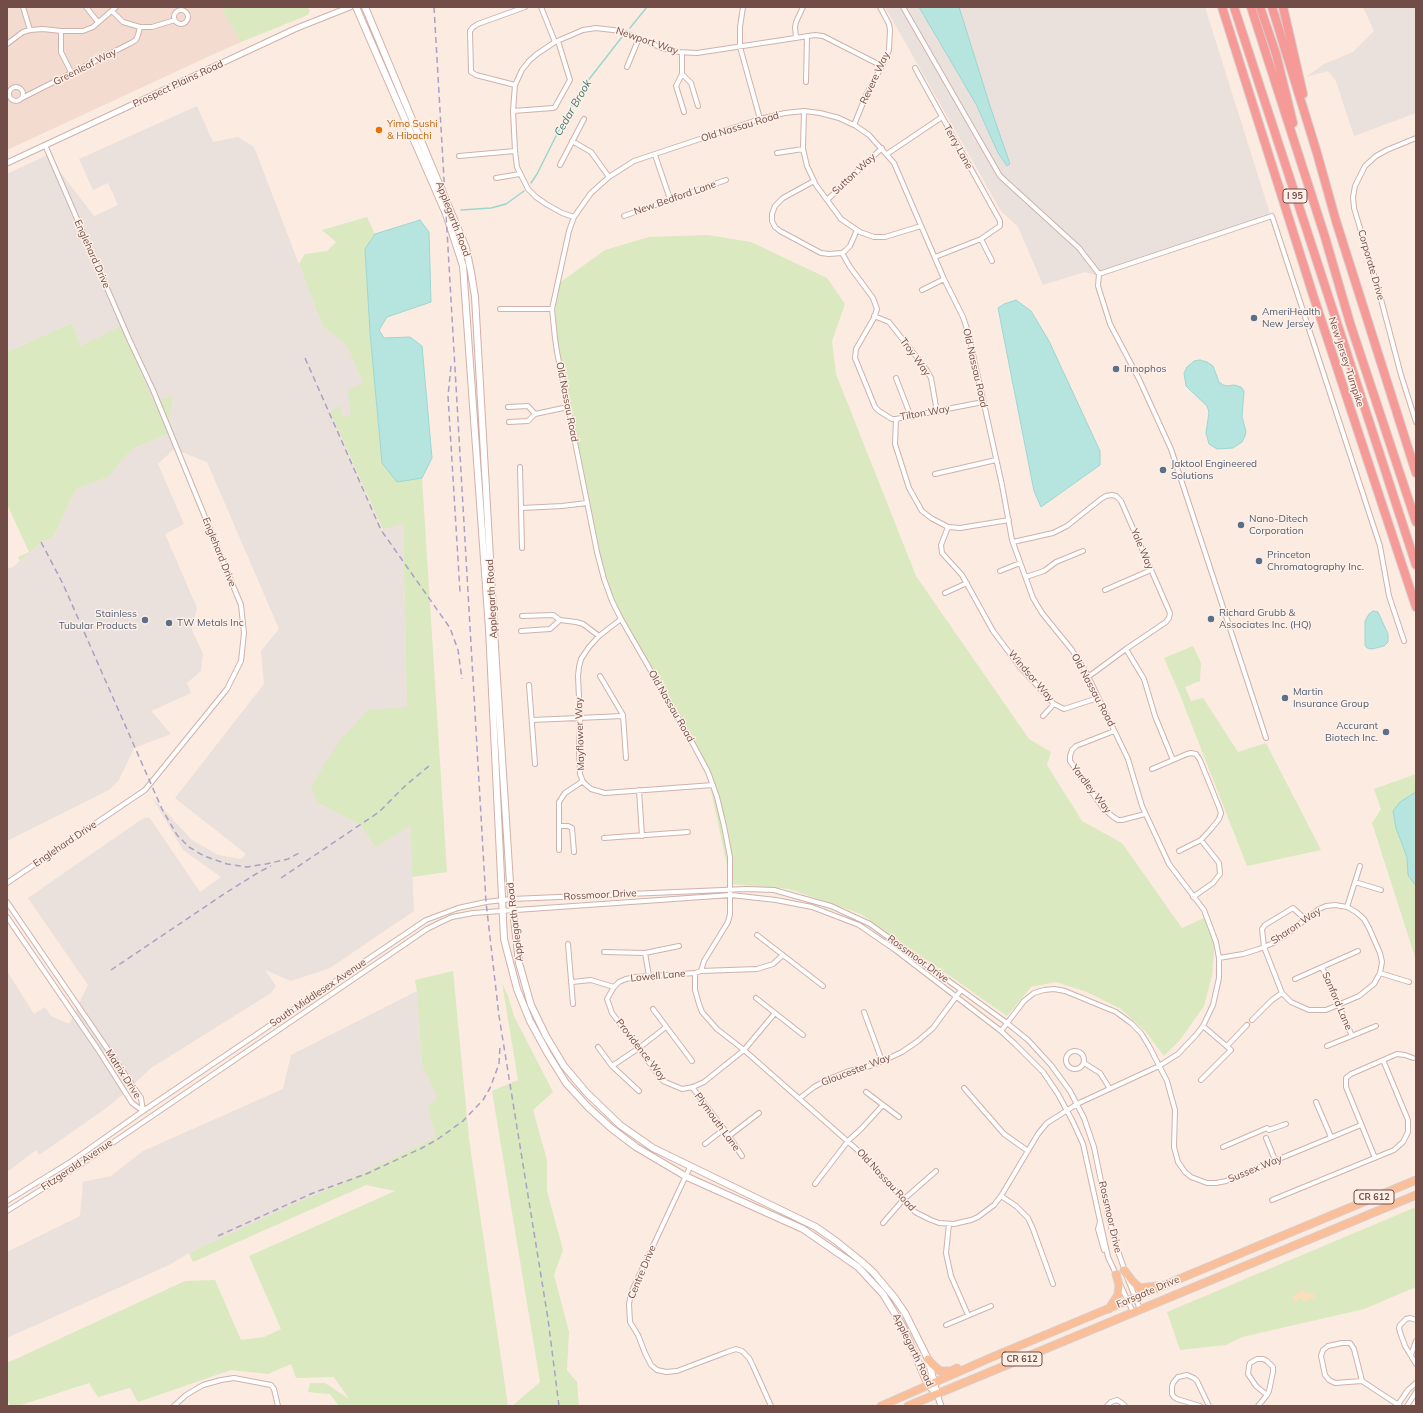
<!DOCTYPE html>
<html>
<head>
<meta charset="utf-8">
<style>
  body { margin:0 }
  #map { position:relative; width:1423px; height:1413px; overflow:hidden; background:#fcebe1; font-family:Mulish,sans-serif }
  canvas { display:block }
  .frame { position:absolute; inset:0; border:8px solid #724d48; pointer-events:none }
</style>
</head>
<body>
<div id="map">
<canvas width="1423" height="1413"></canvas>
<div class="frame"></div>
</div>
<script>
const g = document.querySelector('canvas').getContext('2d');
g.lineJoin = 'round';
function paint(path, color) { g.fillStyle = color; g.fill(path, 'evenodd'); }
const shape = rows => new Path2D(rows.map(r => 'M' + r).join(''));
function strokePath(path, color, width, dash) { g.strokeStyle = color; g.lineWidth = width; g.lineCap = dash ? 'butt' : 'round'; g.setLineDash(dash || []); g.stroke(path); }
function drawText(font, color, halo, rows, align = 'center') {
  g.font = font + ' Mulish,sans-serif'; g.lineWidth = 3; g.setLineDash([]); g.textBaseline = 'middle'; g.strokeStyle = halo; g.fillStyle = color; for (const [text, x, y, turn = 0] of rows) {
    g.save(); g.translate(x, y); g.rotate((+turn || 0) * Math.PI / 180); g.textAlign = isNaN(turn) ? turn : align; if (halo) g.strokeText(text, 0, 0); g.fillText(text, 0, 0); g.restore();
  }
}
const residential = shape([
  [7,7,221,7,241,42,214,54,7,150]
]);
const industrial = shape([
  [885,7,1205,7,1271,217,1111,269,1102,277,1085,272,1043,285,1018,227,1001,211],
  [1363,7,1416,7,1416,113,1354,136,1336,81,1328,71,1306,77,1324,64,1353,52,1374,31],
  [197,106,213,142,238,137,254,147,323,327,346,344,363,383,351,415,342,417,341,407,330,411,382,530,403,522,407,708,318,803,360,825,376,848,410,824,414,911,330,968,291,981,265,970,276,986,271,993,151,1068,121,1096,105,1109,39,1155,36,1150,7,1172,7,971,34,1014,45,1007,51,1016,69,1024,88,985,28,898,142,819,149,817,200,892,221,877,183,850,152,797,192,840,218,855,241,859,246,854,175,798,264,684,261,651,279,629,207,462,174,449,158,464,184,524,165,534,197,608,192,630,203,654,201,671,187,683,191,693,151,711,171,734,134,748,119,780,109,790,7,841,7,569,13,567,42,542,54,536,76,489,108,477,132,449,168,434,173,396,154,403,81,346,72,323,7,352,7,174,47,155,94,216,118,205,108,183,93,190,79,159],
  [417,991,422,1065,439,1100,427,1105,436,1137,349,1180,287,1207,189,1253,169,1265,7,1338,7,1252,80,1216,83,1182,111,1176,143,1151,283,1089,291,1055]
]);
const green = shape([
  [221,7,307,7,310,10,308,15,241,42],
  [367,217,375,234,365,249,370,332,382,463,397,481,422,478,447,872,412,877,410,825,376,848,360,825,318,803,311,787,338,743,368,710,407,707,403,523,383,530,330,411,341,406,342,417,351,415,348,391,363,383,346,344,323,327,299,264,305,254,327,251,336,242,322,230],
  [708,235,751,242,827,278,845,304,832,341,836,374,916,576,1029,739,1051,752,1047,765,1082,821,1122,843,1182,928,1206,917,1215,939,1212,976,1204,1006,1180,1040,1164,1056,1145,1031,1121,1009,1087,992,1056,982,1031,987,1007,1016,861,914,789,889,731,884,707,772,608,590,565,399,553,336,558,284,605,250,649,237],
  [72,323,81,346,121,326,154,403,173,395,168,434,132,449,108,477,76,489,54,536,42,542,20,561,18,557,29,552,7,504,7,352],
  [1193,646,1201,663,1200,681,1185,687,1191,701,1203,698,1238,752,1266,743,1321,850,1247,866,1180,695,1164,658],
  [1416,774,1416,960,1372,823,1381,809,1374,789],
  [453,971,469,1139,508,1406,339,1406,330,1394,308,1392,310,1383,325,1383,349,1399,334,1377,296,1378,291,1364,268,1374,231,1370,138,1402,130,1388,98,1397,89,1383,18,1406,11,1406,7,1401,7,1363,185,1281,215,1280,241,1340,264,1337,281,1329,249,1256,395,1191,366,1185,193,1262,189,1253,287,1207,349,1180,436,1137,427,1105,438,1099,422,1065,417,991,415,980],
  [502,983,508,996,514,1016,553,1092,533,1110,547,1160,547,1191,563,1250,554,1275,569,1332,567,1370,577,1382,579,1406,512,1406,540,1382,492,1091,518,1080],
  [1416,1207,1416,1287,1364,1309,1242,1337,1226,1345,1180,1350,1167,1312]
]);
const sand = shape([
  [1301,1290,1303,1290,1307,1294,1314,1294,1315,1296,1315,1298,1311,1298,1306,1302,1300,1298,1297,1301,1294,1301,1293,1296]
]);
const water = shape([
  [919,7,959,7,991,109,1010,164,1007,166,998,153,976,104,919,7],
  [420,220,429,232,431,302,387,317,379,330,384,338,410,337,422,346,432,458,422,478,397,482,382,463,370,332,365,249,375,234,420,220],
  [1016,300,1031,311,1049,341,1100,451,1100,465,1041,507,1034,491,998,308,1004,304,1016,300],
  [1200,360,1207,362,1213,366,1219,382,1223,385,1227,386,1234,385,1241,387,1244,391,1242,417,1246,431,1245,436,1242,442,1233,448,1217,449,1209,444,1206,433,1209,412,1207,406,1186,386,1184,373,1187,367,1194,361,1200,360],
  [1373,611,1378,612,1388,634,1388,642,1384,646,1372,649,1367,648,1365,645,1365,621,1369,614,1373,611],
  [1416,792,1416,886,1408,875,1407,857,1396,828,1393,811,1400,802,1416,792]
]);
const stream = shape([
  [630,28,647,7],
  [531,183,537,174,566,116,583,87,622,37],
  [461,210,491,208,506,204,524,191]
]);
const minor = shape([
  [23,7,30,30],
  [86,7,98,22],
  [541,7,555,42],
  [743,7,740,27,740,47,760,119],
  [903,7,1000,176,1079,248,1099,274,1272,216,1380,546,1389,596,1404,641],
  '174 17a7 7 0 1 1 14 0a7 7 0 1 1-14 0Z',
  [112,11,123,22,140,27,152,27,175,20],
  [61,31,61,52,72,74],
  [796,38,795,27,796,22,803,7],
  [7,44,23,32,30,30,43,29,61,31,83,31,93,27,116,7],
  [682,53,682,74,676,86,684,112],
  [627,67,639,38],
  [915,68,1000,221,1000,226,981,239,935,257],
  [682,74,691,83,698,106],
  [806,82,807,36],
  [515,85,476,75,471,72,470,31,473,27,478,24,525,7],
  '9 94a7 7 0 1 1 14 0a7 7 0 1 1-14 0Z',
  [22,98,131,43,136,40,138,35,140,27],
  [513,111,553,108,555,107,570,80,558,41],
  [804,111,803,149,807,166,816,185,841,219,860,232,874,237,885,237,921,226],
  [854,125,867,93,882,66,889,50,890,30,889,24,880,7],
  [1416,138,1387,150,1376,156,1365,166,1355,186,1353,197,1354,208,1378,288,1401,375,1416,422],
  [572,141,591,152,609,177],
  [777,153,803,149],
  [887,154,942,117],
  [655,155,670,199],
  [459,156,515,151],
  [560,165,584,119],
  [496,178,520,174],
  [814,181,783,198,775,206,772,214,772,221,775,227,780,231,821,253,829,254,842,253,845,251,850,246,857,230],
  [827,200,882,148],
  [624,216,726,180],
  [574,217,562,213,546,204,536,197,528,189,517,167,515,151,513,111,515,85,522,70,529,61,537,54,555,42,583,30,596,28,621,31,662,48,679,52,697,53,815,35,823,36,882,66],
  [981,239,992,261],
  [842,253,850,267,873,298,877,309,874,318,856,349,855,358,875,407,879,411,892,419,896,419,983,402],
  [1099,274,1098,286,1110,324,1139,379,1171,449,1266,738],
  [922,290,944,279],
  [500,309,552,309],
  [874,316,889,322,926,369,931,378,937,412],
  [896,378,911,417],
  [508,407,528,406,535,414,568,407],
  [896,419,895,444,909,488,922,511,931,518,948,527,960,528,1009,520],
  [509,422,528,421,535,414],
  [520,467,522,548],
  [935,474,996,460],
  [522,508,562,506,587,503],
  [948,527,941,545,942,553,962,575,993,631,1020,667,1054,704,1064,709,1098,698],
  [1013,542,1053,533,1067,526,1101,499,1106,496,1112,495,1116,496,1121,501,1170,613,1169,618,1166,622,1126,649,1088,677],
  [1000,571,1020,563],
  [1026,577,1044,571,1056,562,1083,551],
  [1105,590,1151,570],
  [945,593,967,583],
  [522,616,553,615,560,620,576,622,583,624,599,636],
  [621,619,599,636,589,647,581,659,579,667,578,676,580,719,579,749,580,774,583,782,591,789,605,793,713,785],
  [521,631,550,629,560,620],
  [1126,649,1144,679,1155,716,1173,760],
  [600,676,623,715,626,758],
  [529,685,535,764],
  [1043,716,1054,704],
  [532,720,623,716],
  [1114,731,1076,746,1072,750,1070,756,1070,761,1103,808,1112,816,1118,820,1122,820,1145,814],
  [1152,769,1187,754,1191,753,1196,754,1200,760,1219,807,1221,813,1219,819,1211,829,1201,840,1179,851],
  [639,790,642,836],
  [559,826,568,826,572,828,574,852],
  [604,838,688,832],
  [559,850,559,802,565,793,583,781],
  [1355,882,1381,890],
  [7,883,145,790,227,689,241,661,244,633,241,605,153,390,129,339,45,145],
  [1193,897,1213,883,1220,874,1219,863,1201,840],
  [7,902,141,1098,143,1111],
  [1347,907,1360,866],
  [7,917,97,1048,132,1103,143,1111],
  [757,935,823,986],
  [568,944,573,1004],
  [604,952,645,953,679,946],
  [645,953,649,976],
  [1219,958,1243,954,1259,949,1264,947,1273,943,1284,936,1319,909,1326,906,1335,905,1347,907,1356,912,1364,919,1369,928,1380,953,1382,962,1380,973,1374,984,1359,996,1326,1010,1309,1010,1291,1002,1282,993,1264,947,1262,929,1265,925,1293,908,1305,919],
  [1322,967,1352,1036],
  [695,973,695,990,699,1004,702,1012,717,1029,744,1050,862,1154,915,1212,931,1220,939,1223,954,1224,971,1220,978,1217,994,1205,1001,1196,1038,1134,1047,1123,1077,1104,1159,1066,1178,1054,1196,1035,1203,1026,1213,1005,1219,978,1219,958,1216,942,1204,910,1169,864,1142,806,1128,759,1086,672,1072,650,1042,613,1033,598,1012,540,1002,485,968,332,963,317,944,279,894,163,869,135,856,126,839,118,820,113,804,111,785,113,760,119,634,161,609,177,591,193,574,217,569,231,552,309,555,338,557,352,597,552,604,579,612,601,621,619,693,744,708,772,717,797,724,826,730,857,730,914,728,922,704,961,701,971],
  [1380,973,1409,982],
  [1295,979,1358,951],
  [572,982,591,980,614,987],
  [756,998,803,1035],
  [653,1009,692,1061],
  [864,1012,882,1061],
  [775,1013,744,1050,704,1082,693,1087,682,1089,663,1081,612,1013,607,999,614,987,619,982,626,979,636,977,695,973,701,971,757,969,773,964,783,955],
  [1252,1020,1272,1000,1282,993],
  [1001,1031,1024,1001,1034,993,1044,990,1054,989,1065,991,1116,1012,1131,1023,1141,1033,1149,1046,1167,1081,1175,1110,1174,1147,1178,1162,1185,1172,1191,1177,1207,1183,1216,1183,1226,1181,1361,1125],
  [1227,1046,1247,1025],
  [1327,1046,1376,1026],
  [598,1047,612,1066,639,1091],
  '1066 1060a9 9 0 1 1 18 0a9 9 0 1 1-18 0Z',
  [1084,1063,1100,1073,1110,1089],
  [612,1066,639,1048,666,1027],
  [1201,1080,1231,1050,1203,1026],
  [692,1087,729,1136,742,1156],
  [964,1088,1004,1134,1028,1151],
  [866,1092,899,1117],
  [800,1098,814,1087,829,1079,849,1071,870,1066,885,1060,902,1052,918,1041,933,1028,961,990],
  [1316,1102,1331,1137],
  [729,1136,759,1113],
  [1266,1138,1275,1160],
  [705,1144,724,1129],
  [1223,1147,1267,1128,1269,1130,1286,1124],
  [1375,1158,1346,1087,1346,1078,1351,1074,1397,1054,1405,1055,1413,1058],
  [690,1167,631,1293,629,1304,630,1322,638,1335,645,1353,651,1365,657,1370,666,1372,677,1371,727,1352,736,1349,742,1351,749,1358,753,1366,771,1406],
  [815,1184,848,1141,861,1129,883,1105],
  [1001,1196,1016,1206,1028,1218,1033,1229,1053,1284],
  [1272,1200,1394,1150,1403,1142,1408,1132,1408,1120,1383,1060],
  [7,1201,72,1161,143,1111,426,920,458,908,486,902,512,899,746,889,774,890,795,896,831,906,870,924,1007,1023,1028,1040,1051,1065,1070,1091,1084,1118,1094,1147,1107,1210,1115,1243,1125,1271],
  [7,1211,77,1167,427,929,441,922,452,917,473,913,731,895,776,900,812,907,859,925,894,949,1001,1031,1015,1044,1043,1072,1058,1094,1073,1122,1083,1144,1108,1257,1117,1276],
  [1100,1222,1098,1229,1104,1250],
  [883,1223,903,1200,936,1171],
  [949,1224,946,1253,951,1276,968,1315],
  [1127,1277,1140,1309],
  [1120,1284,1133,1312],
  [1416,1320,1410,1318,1406,1319,1400,1325,1399,1328,1400,1332,1405,1346,1416,1364],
  [946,1325,991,1306],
  [1411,1355,1416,1341],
  [1362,1381,1354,1349,1350,1343,1342,1343,1328,1346,1323,1350,1321,1356,1325,1375,1329,1380,1335,1383,1362,1381,1400,1406],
  [174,1406,186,1395,203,1385,221,1380,234,1378,271,1385,274,1389,278,1406],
  [1107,1406,1111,1402,1117,1400,1122,1403,1125,1406],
  [1200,1406,1177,1399,1174,1397,1172,1394,1172,1387,1173,1383,1178,1377,1187,1375,1194,1378,1197,1381,1209,1406],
  [1258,1406,1263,1400,1267,1395,1269,1391,1273,1372,1273,1367,1267,1361,1263,1359,1257,1359,1250,1363,1249,1366,1248,1374,1256,1386,1267,1395],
  [1397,1406,1408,1390,1416,1383],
  [1407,1406,1416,1392]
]);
const tertiary = shape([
  [7,163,297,28,350,7],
  [937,1394,941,1406]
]);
const secondary = shape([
  [356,7,446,214,463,266,489,629,504,939,517,989,530,1021,548,1054,566,1083,588,1107,611,1128,636,1147,685,1176,803,1229,858,1267,883,1294,903,1327,928,1385,937,1394],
  [365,7,466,248,471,272,475,297,496,663,510,883,519,963,531,1005,546,1036,564,1066,586,1092,620,1125,653,1148,816,1227,836,1241,862,1262,873,1272,894,1297,905,1313,928,1359,937,1394]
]);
const primary = shape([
  [1124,1270,1133,1282,1140,1288,1157,1286],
  [1109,1309,1118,1295,1119,1285,1116,1274],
  [928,1359,932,1364,940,1371,951,1371,957,1368],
  [881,1406,990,1358,1416,1180],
  [908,1406,1416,1195]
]);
const motorway = shape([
  [1222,7,1314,298,1416,607],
  [1234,7,1416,565],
  [1251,7,1325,237,1350,323,1416,522],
  [1260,7,1276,54,1293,123],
  [1272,7,1317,153,1336,221,1416,473],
  [1283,7,1303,94]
]);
const rail = shape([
  [434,7,486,902,499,1016,548,1319,559,1406],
  [305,358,381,530,450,628,458,650,462,679],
  [451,366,448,396,460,592],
  [41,542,63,584,162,809,177,835,189,847,204,856,227,864,247,867,266,864,288,859,299,853],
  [281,878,379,812,406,785,429,766],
  [111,970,224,894,259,872,271,866],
  [218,1236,313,1193,366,1174,422,1148,438,1139,463,1121,483,1100,490,1088,499,1064,500,1046]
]);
const markers = [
  [379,130,4,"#e8710a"],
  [1254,318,4,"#5c6f8a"],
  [1116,369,4,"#5c6f8a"],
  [1163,470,4,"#5c6f8a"],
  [1241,525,4,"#5c6f8a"],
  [1259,561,4,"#5c6f8a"],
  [1211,619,4,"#5c6f8a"],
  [145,620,4,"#5c6f8a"],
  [169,623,4,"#5c6f8a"],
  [1285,698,4,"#5c6f8a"],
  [1386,732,4,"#5c6f8a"]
];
const shields = [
  [1295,196,24],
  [1374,1197,40],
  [1022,1359,40]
];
const shieldNames = [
  ["I 95",1295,196],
  ["CR 612",1374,1197],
  ["CR 612",1022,1359]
];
const streetNames = [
  ["Newport Way",647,41,19],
  ["Greenleaf Way",85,67,-27],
  ["Revere Way",875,78,-65],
  ["Prospect Plains Road",178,84,-25],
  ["Old Nassau Road",740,127,-17],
  ["Terry Lane",958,147,61],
  ["Sutton Way",854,174,-43],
  ["New Bedford Lane",675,198,-19],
  ["Applegarth Road",453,219,69],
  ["Englehard Drive",92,254,66],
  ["Corporate Drive",1371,265,74],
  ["Troy Way",915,357,54],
  ["New Jersey Turnpike",1346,362,72],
  ["Old Nassau Road",975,368,77],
  ["Old Nassau Road",567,402,79],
  ["Tilton Way",925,413,-10],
  ["Yale Way",1142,549,67],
  ["Englehard Drive",219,552,68],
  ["Applegarth Road",492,599,-93],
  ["Windsor Way",1031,676,49],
  ["Old Nassau Road",1093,690,62],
  ["Old Nassau Road",671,706,60],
  ["Mayflower Way",580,734,-92],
  ["Yardley Way",1091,789,52],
  ["Englehard Drive",65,844,-34],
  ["Rossmoor Drive",600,895,-3],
  ["Applegarth Road",515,922,-97],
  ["Sharon Way",1296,926,-34],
  ["Rossmoor Drive",918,959,36],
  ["Lowell Lane",658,976,-5],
  ["South Middlesex Avenue",318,993,-34],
  ["Sanford Lane",1337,1001,67],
  ["Providence Way",641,1050,52],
  ["Gloucester Way",856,1070,-21],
  ["Matrix Drive",123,1074,57],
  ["Plymouth Lane",717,1122,54],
  ["Fitzgerald Avenue",77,1165,-34],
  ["Sussex Way",1255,1169,-22],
  ["Old Nassau Road",886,1180,47],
  ["Rossmoor Drive",1110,1217,77],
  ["Centre Drive",642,1272,-67],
  ["Forsgate Drive",1148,1292,-23],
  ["Applegarth Road",913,1350,64]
];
const foodNames = [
  ["Yimo Sushi",387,124],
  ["& Hibachi",387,136]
];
const serviceNames = [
  ["AmeriHealth",1262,312],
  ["New Jersey",1262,324],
  ["Innophos",1124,369],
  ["Jaktool Engineered",1171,464],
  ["Solutions",1171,476],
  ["Nano-Ditech",1249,519],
  ["Corporation",1249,531],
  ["Princeton",1267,555],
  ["Chromatography Inc.",1267,567],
  ["Richard Grubb &",1219,613],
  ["Associates Inc. (HQ)",1219,625],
  ["Stainless",137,614,"right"],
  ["Tubular Products",137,626,"right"],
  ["TW Metals Inc",177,623],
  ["Martin",1293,692],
  ["Insurance Group",1293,704],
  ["Accurant",1378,726,"right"],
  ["Biotech Inc.",1378,738,"right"]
];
const waterNames = [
  ["Cedar Brook",573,108,-60]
];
paint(residential, '#f3dbcf');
paint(industrial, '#eae0dc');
paint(green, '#dae9c0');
paint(sand, '#fbdebb');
paint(water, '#b6e5e0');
strokePath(water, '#9cd6d1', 1);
strokePath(stream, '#9cd6d1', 1.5);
strokePath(minor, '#cfb2ab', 6);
strokePath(tertiary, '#cfb2ab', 7);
strokePath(secondary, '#d2b0a8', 8);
strokePath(primary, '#d8cdcc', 9);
strokePath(motorway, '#d8cdcc', 10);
strokePath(minor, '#fff', 4);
strokePath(tertiary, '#fff', 5);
strokePath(secondary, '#fff', 6);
strokePath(primary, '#fabf99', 7);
strokePath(motorway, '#f69a98', 8);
strokePath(rail, '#aba0c4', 1.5, [6, 4]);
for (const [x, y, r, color] of markers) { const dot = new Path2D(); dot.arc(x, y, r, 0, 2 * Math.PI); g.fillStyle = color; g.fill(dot); strokePath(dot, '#fff0e7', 1.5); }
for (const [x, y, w] of shields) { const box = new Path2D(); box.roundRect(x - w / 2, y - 7, w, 14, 3); g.fillStyle = '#fff0e7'; g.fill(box); strokePath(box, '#724d48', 1); }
drawText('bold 9px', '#724d48', null, shieldNames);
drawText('10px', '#724d48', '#fff0e7', streetNames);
drawText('10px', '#c56008', '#fff0e7', foodNames, 'left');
drawText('10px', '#4e5e75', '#fff0e7', serviceNames, 'left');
drawText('italic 11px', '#3c7873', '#fff0e7', waterNames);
</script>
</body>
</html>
